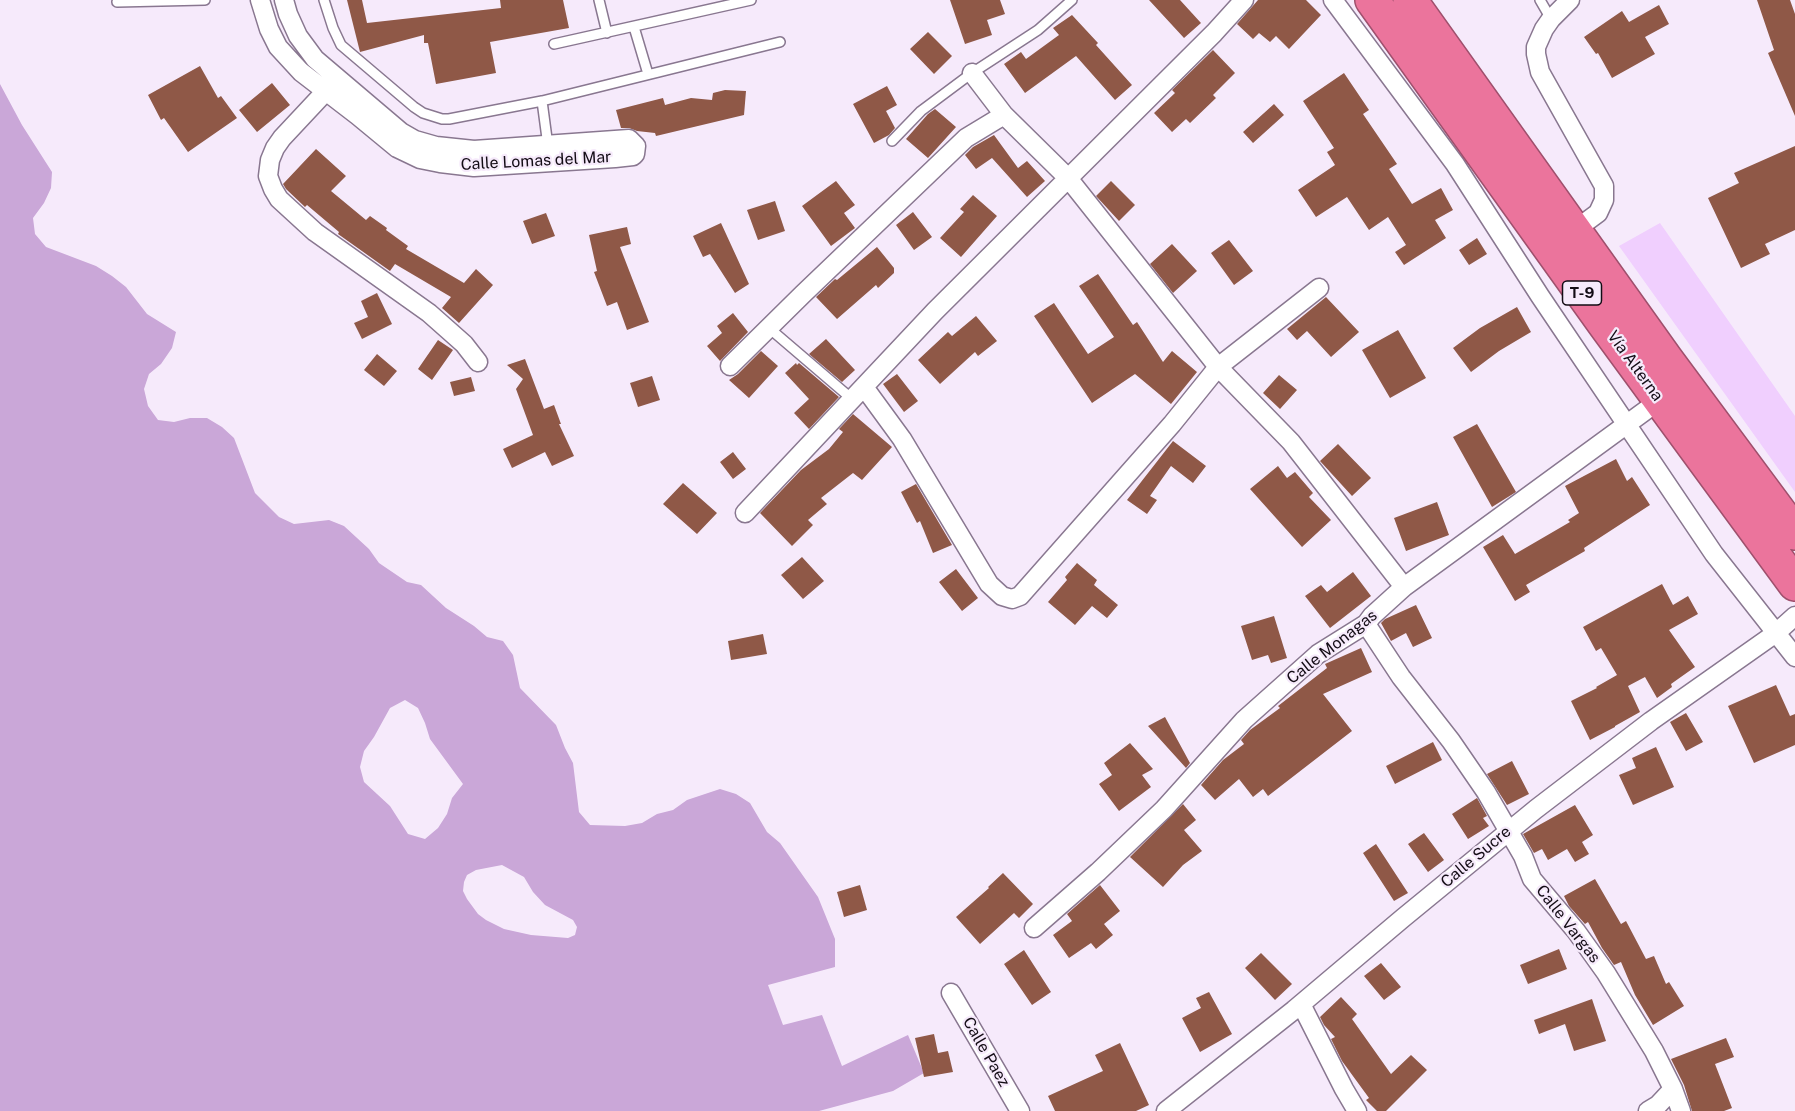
<!DOCTYPE html>
<html>
<head>
<meta charset="utf-8">
<style>
  body { margin:0 }
  canvas { display:block; background:#f6eafb }
</style>
</head>
<body>
<canvas width="1795" height="1111"></canvas>
<script>
const g = document.querySelector('canvas').getContext('2d');
g.lineJoin = 'round';
function paint(path, color) { g.fillStyle = color; g.fill(path, 'evenodd'); }
const shape = rows => new Path2D(rows.map(r => 'M' + r).join(''));
function strokePath(path, color, width, dash) { g.strokeStyle = color; g.lineWidth = width; g.lineCap = dash ? 'butt' : 'round'; g.setLineDash(dash || []); g.stroke(path); }
function drawText(font, color, halo, rows, align = 'center') {
  g.font = font + ' "Public Sans",sans-serif'; g.lineWidth = 4.5; g.setLineDash([]); g.textBaseline = 'middle'; g.strokeStyle = halo; g.fillStyle = color; for (const [text, x, y, turn = 0] of rows) {
    g.save(); g.translate(x, y); g.rotate((+turn || 0) * Math.PI / 180); g.textAlign = isNaN(turn) ? turn : align; if (halo) g.strokeText(text, 0, 0); g.fillText(text, 0, 0); g.restore();
  }
}
const green = shape([
  [1660,223,1795,416,1795,492,1619,246]
]);
const forest = shape([
  [0,84,22,125,52,172,51,188,44,203,33,218,35,234,46,247,96,266,112,276,126,287,147,314,176,332,172,348,161,364,149,374,144,389,148,406,158,420,174,422,190,418,207,418,222,427,234,438,255,493,279,517,294,524,329,520,344,526,369,549,379,563,407,582,421,585,446,608,474,626,487,637,503,641,513,655,520,688,556,725,565,748,573,763,579,812,590,825,625,826,642,823,657,814,673,810,687,800,720,789,736,794,750,803,767,832,780,843,818,897,835,939,835,967,768,985,783,1025,822,1015,842,1066,908,1035,924,1073,893,1091,819,1111,0,1111],
  [405,700,418,708,425,723,430,739,463,784,452,798,447,814,438,828,425,839,408,834,390,806,364,782,360,767,364,751,374,737,390,708],
  [502,865,524,877,533,892,545,905,573,920,577,927,575,935,568,938,531,935,504,929,486,920,478,914,467,899,463,891,464,882,467,875,476,870]
]);
const building = shape([
  [347,0,362,0,367,23,501,8,500,0,563,0,569,28,490,42,496,73,436,84,428,43,424,43,424,35,360,52],
  [950,0,1000,0,1005,14,987,20,992,35,965,44],
  [1149,0,1180,0,1201,23,1184,38],
  [1258,0,1306,0,1321,15,1289,49,1276,36,1270,42,1259,33,1253,39,1237,24],
  [1757,0,1790,0,1795,14,1795,116,1768,53,1774,50],
  [1659,5,1669,24,1645,37,1655,54,1612,78,1598,53,1596,54,1584,37,1622,11,1629,22],
  [1072,15,1098,43,1096,45,1132,85,1115,100,1076,56,1025,93,1004,64,1021,52,1026,59,1059,35,1053,28],
  [928,32,952,56,934,74,910,49],
  [1213,50,1235,73,1213,95,1216,98,1190,123,1186,119,1172,132,1154,113,1175,93,1172,90],
  [200,66,218,98,221,96,237,118,188,152,164,118,161,120,148,95],
  [1344,73,1369,110,1363,114,1397,164,1389,169,1412,204,1441,188,1453,210,1435,220,1446,238,1404,265,1395,252,1406,245,1388,217,1369,230,1347,197,1316,217,1298,190,1335,165,1327,152,1334,148,1303,101],
  [272,83,290,105,257,132,239,110],
  [887,86,897,105,886,111,895,128,889,135,874,143,853,104],
  [725,90,746,91,744,115,656,136,655,133,637,131,629,128,621,128,616,110,663,98,665,105,691,98,712,100,713,93],
  [1274,104,1284,115,1253,143,1243,132],
  [935,109,956,127,928,158,906,139,928,114],
  [994,135,1018,168,1027,161,1045,181,1027,197,992,158,976,169,965,155,973,147],
  [1795,146,1795,230,1765,244,1770,254,1741,268,1708,198,1739,183,1734,173],
  [316,149,346,176,331,191,366,220,370,216,387,228,386,230,408,246,406,249,464,283,476,269,493,285,459,323,442,308,451,297,395,264,390,271,338,234,339,232,307,205,305,207,286,189,283,184],
  [836,181,855,205,844,213,855,228,831,246,802,206],
  [1111,181,1135,205,1119,221,1096,196],
  [973,195,997,216,961,257,940,238,964,212,960,209],
  [775,201,785,231,758,240,747,210],
  [913,212,932,237,914,250,896,225],
  [546,213,555,236,532,244,523,221],
  [721,223,749,284,735,293,710,254,703,257,693,236],
  [627,227,631,244,620,247,649,322,627,330,617,302,607,306,594,272,597,271,589,235],
  [1477,238,1487,254,1469,265,1459,250],
  [1229,240,1253,271,1234,285,1211,253],
  [1172,244,1197,271,1173,293,1150,264],
  [877,247,894,268,894,273,878,288,876,285,837,319,816,297,835,279,837,280],
  [1098,274,1133,325,1137,322,1163,362,1172,351,1197,372,1171,404,1135,374,1092,403,1034,316,1054,303,1088,354,1114,337,1079,286],
  [377,293,392,324,362,339,354,323,368,317,361,301],
  [1326,297,1359,332,1331,357,1307,331,1297,340,1287,329],
  [1517,307,1531,332,1499,351,1471,372,1453,348,1480,328],
  [733,313,748,332,720,361,707,346,722,333,717,326],
  [976,316,997,341,978,356,975,352,940,384,918,360,948,332,952,336],
  [1398,330,1426,378,1390,398,1362,350],
  [826,339,855,370,842,382,809,354],
  [438,340,453,350,432,380,418,369],
  [761,351,778,366,749,398,729,380,738,374],
  [377,354,397,371,384,386,364,370],
  [525,359,544,409,554,405,561,424,559,424,574,456,552,466,545,452,512,468,503,449,533,435,516,389,523,379,507,365],
  [796,363,797,365,799,363,839,397,809,429,794,413,809,399,785,373],
  [897,374,918,401,904,412,883,384],
  [1279,375,1297,390,1280,409,1263,393],
  [652,376,660,400,638,407,630,383],
  [471,377,475,391,454,396,450,382],
  [853,414,892,447,862,480,853,473,821,498,827,504,808,520,813,525,792,546,760,513,801,470,829,449,843,432,839,429],
  [1477,424,1516,492,1492,507,1453,437],
  [1173,441,1206,466,1193,483,1171,466,1150,496,1157,500,1147,514,1127,500],
  [1338,444,1371,478,1352,496,1320,461],
  [733,452,746,469,733,479,720,462],
  [1616,459,1627,481,1632,477,1650,505,1584,548,1585,551,1526,585,1530,592,1515,601,1483,547,1503,535,1515,554,1570,522,1568,520,1579,513,1565,486],
  [1278,466,1287,478,1295,472,1313,493,1309,497,1331,520,1302,547,1250,489],
  [683,483,717,513,697,534,663,504],
  [916,484,952,545,933,553,920,521,917,523,901,492],
  [1437,502,1449,535,1406,551,1394,518],
  [802,557,824,581,803,599,781,575],
  [1077,563,1097,580,1094,585,1118,605,1107,618,1092,606,1075,625,1048,602,1067,580,1065,577],
  [956,569,978,598,962,611,939,582],
  [1353,572,1371,596,1330,628,1305,596,1321,585,1327,592],
  [1662,584,1673,605,1688,596,1698,614,1669,630,1695,667,1671,684,1672,687,1657,698,1645,677,1628,686,1640,712,1615,726,1615,727,1590,740,1571,701,1597,688,1596,687,1617,675,1601,648,1596,651,1583,627],
  [1416,605,1432,638,1413,647,1406,633,1391,641,1381,623,1385,619],
  [1274,616,1287,658,1271,663,1268,655,1252,660,1241,626],
  [763,634,767,654,731,660,728,641],
  [1361,648,1372,672,1323,694,1352,731,1268,796,1263,789,1253,797,1239,779,1215,800,1201,785,1223,760,1244,744,1241,740,1250,730,1280,708,1278,706,1327,668,1325,664],
  [1776,685,1790,716,1795,714,1795,745,1754,763,1728,706],
  [1686,713,1703,742,1686,751,1670,722],
  [1165,717,1190,763,1186,768,1148,726],
  [1433,742,1442,760,1395,784,1386,766],
  [1130,743,1153,769,1142,775,1151,787,1119,811,1099,784,1112,775,1104,763],
  [1656,747,1674,787,1633,805,1619,775,1636,768,1632,758],
  [1512,761,1529,794,1507,805,1487,774],
  [1477,798,1487,816,1483,818,1489,826,1468,839,1452,814],
  [1183,804,1196,820,1184,830,1202,851,1183,865,1163,887,1130,857],
  [1575,805,1593,835,1582,842,1589,854,1575,862,1567,849,1548,860,1542,849,1534,853,1523,834],
  [1424,833,1444,860,1428,872,1408,844],
  [1376,844,1408,893,1394,901,1363,853],
  [1003,873,1033,904,1019,918,1014,913,980,944,956,917,989,888,988,887],
  [1595,879,1621,924,1626,921,1646,959,1654,956,1666,984,1669,982,1684,1006,1653,1025,1635,995,1621,962,1614,965,1602,948,1588,922,1585,924,1569,906,1564,896],
  [860,885,867,910,844,917,837,892],
  [1100,885,1120,911,1104,924,1113,935,1096,949,1091,943,1069,958,1053,935,1072,921,1067,914],
  [1559,949,1567,969,1528,984,1520,965],
  [1024,950,1051,992,1032,1005,1004,964],
  [1261,953,1292,984,1275,1000,1245,968],
  [1381,963,1401,987,1384,1000,1364,976],
  [1209,992,1232,1034,1200,1052,1182,1018,1201,1008,1196,998],
  [1341,997,1357,1014,1352,1019,1391,1074,1411,1055,1427,1070,1386,1111,1377,1111,1366,1100,1369,1098,1342,1061,1331,1039,1335,1037,1324,1025,1320,1017],
  [1592,999,1606,1041,1574,1051,1565,1024,1539,1034,1534,1020],
  [934,1034,938,1053,948,1051,953,1072,924,1077,915,1038],
  [1726,1038,1734,1057,1715,1064,1732,1108,1724,1111,1692,1111,1684,1085,1671,1059],
  [1120,1043,1149,1105,1136,1111,1055,1111,1048,1096,1103,1071,1095,1055]
]);
const lane = shape([
  [324,0,333,28,341,45,414,107,423,113,442,119,449,119,542,101,780,42],
  [599,0,607,33],
  [1540,0,1551,19],
  [117,2,205,0],
  [634,27,648,74],
  [554,44,751,0],
  [542,101,548,146],
  [892,141,921,111,972,73,1038,30,1072,0],
  [769,328,852,399]
]);
const street = shape([
  [260,0,269,29,278,47,301,72,357,115,397,148,420,159,440,163,474,167,615,158,633,156,635,154,636,146,629,139,474,150,436,146,415,140,401,132,315,59,298,36,288,14,284,0],
  [1333,0,1455,164,1540,296,1714,554,1795,657],
  [1570,0,1551,19,1544,29,1536,47,1536,54,1540,72,1604,186,1604,200,1598,213,1575,230],
  [972,73,1004,115],
  [326,91,282,138,275,148,270,160,268,176,273,189,279,199,315,232,429,313,464,344,478,362],
  [730,366,803,294,966,138,1004,115,1068,178,1218,367,1291,442,1404,587],
  [864,387,902,439,989,584,1002,596,1012,599,1020,596,1172,424,1218,367,1319,288],
  [745,513,935,311,1214,33,1244,0],
  [1366,624,1401,677,1451,741,1486,792,1523,856,1532,879,1576,931,1606,973,1654,1051,1673,1089,1681,1111],
  [1034,928,1098,872,1164,809,1244,720,1318,654,1366,624,1372,616,1404,587,1660,400],
  [951,993,1020,1111],
  [1301,1004,1344,1089,1357,1111],
  [1166,1111,1294,1010,1403,918,1536,809,1651,721,1776,633,1795,616],
  [1648,1111,1658,1105,1673,1089]
]);
const highway = shape([
  [1372,0,1605,325,1795,584],
  [1410,0,1666,359,1795,533]
]);
const shields = [
  [1582,293,39]
];
const shieldNames = [
  ["T-9",1582,293]
];
const streetNames = [
  ["Calle Lomas del Mar",536,161,-3],
  ["Vía Alterna",1635,366,54],
  ["Calle Monagas",1332,647,-38],
  ["Calle Sucre",1476,857,-40],
  ["Calle Vargas",1568,924,52],
  ["Calle Paez",986,1052,60]
];
paint(green, '#f0cffe');
paint(forest, '#caa7d8');
paint(building, '#8f5847');
strokePath(lane, '#897790', 12);
strokePath(street, '#897790', 21);
strokePath(highway, '#9f506d', 36);
strokePath(lane, '#fff', 9);
strokePath(street, '#fff', 18);
strokePath(highway, '#eb749c', 33);
for (const [x, y, w] of shields) { const box = new Path2D(); box.roundRect(x - w / 2, y - 12, w, 24, 4.5); g.fillStyle = '#f6eafb'; g.fill(box); strokePath(box, '#130c15', 1.5); }
drawText('bold 15px', '#130c15', null, shieldNames);
drawText('16px', '#130c15', '#f6eafb', streetNames);
</script>
</body>
</html>
